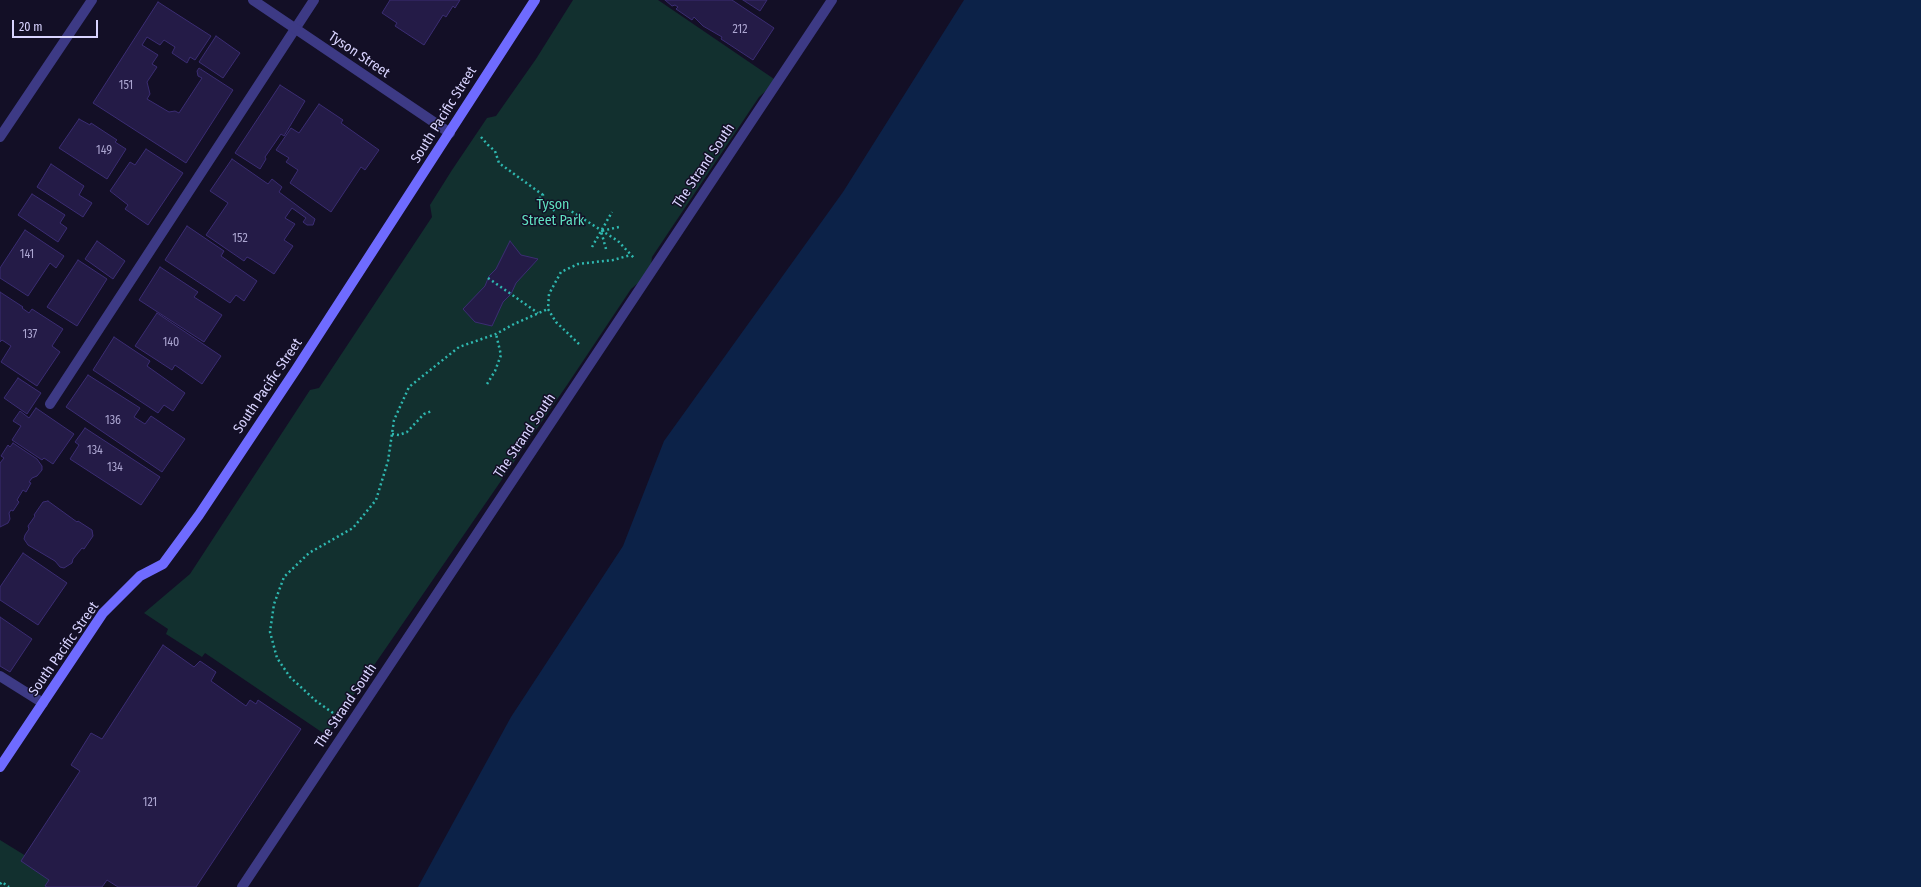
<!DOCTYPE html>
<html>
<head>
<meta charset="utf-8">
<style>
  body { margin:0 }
  #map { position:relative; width:1921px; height:887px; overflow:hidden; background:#130f26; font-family:"Fira Sans Condensed",sans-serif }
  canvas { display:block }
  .scale { position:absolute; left:12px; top:20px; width:86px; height:18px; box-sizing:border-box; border:2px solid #d9d4ff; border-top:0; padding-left:5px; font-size:12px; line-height:14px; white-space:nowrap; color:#d9d4ff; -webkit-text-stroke:3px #130f26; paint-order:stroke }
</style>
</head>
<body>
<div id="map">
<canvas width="1921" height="887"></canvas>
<div class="scale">20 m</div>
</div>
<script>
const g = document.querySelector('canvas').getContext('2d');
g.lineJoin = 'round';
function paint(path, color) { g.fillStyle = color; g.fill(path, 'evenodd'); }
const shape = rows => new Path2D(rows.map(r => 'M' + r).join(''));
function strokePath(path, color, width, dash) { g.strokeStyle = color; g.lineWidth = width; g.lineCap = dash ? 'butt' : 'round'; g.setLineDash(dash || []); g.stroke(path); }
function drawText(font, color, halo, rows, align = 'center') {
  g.font = font + ' "Fira Sans Condensed",sans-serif'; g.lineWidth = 3; g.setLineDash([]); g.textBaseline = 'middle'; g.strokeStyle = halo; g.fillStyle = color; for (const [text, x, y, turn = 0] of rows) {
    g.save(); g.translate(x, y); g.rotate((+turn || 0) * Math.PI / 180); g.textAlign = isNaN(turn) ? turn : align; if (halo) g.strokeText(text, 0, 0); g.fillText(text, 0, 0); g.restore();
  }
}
const green = shape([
  [573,0,658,0,777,81,759,97,652,257,650,273,631,289,567,385,326,735,205,653,202,657,166,634,168,629,144,613,190,574,310,390,319,388,432,217,430,205,452,170,487,118,496,116,536,59],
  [0,840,52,872,48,879,59,887,0,887]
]);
const water = shape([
  [964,0,1921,0,1921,887,418,887,511,717,623,546,664,441,843,192]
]);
const building = shape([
  [390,0,460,0,455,8,453,6,446,17,443,15,424,45,395,26,397,23,382,13,390,0],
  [665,0,732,0,774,28,753,60,721,39,722,37,703,26,694,17,692,20,676,9,678,7,675,5,672,6,665,0],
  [743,0,767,0,760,11,743,0],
  [158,2,211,36,195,60,190,57,187,63,172,53,175,47,164,40,160,45,147,37,142,45,158,55,152,64,157,67,147,82,150,94,147,99,169,112,175,111,179,113,202,78,198,76,197,71,199,68,233,90,186,163,93,103,158,2],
  [216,36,240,53,223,78,199,62,216,36],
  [280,85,305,101,284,136,281,134,265,157,266,159,260,169,235,153,280,85],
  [319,104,343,120,341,123,379,150,365,170,361,167,331,212,290,183,298,170,286,162,289,158,276,150,291,128,299,133,319,104],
  [79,119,90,125,91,123,117,140,115,142,126,149,107,179,59,148,79,119],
  [146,149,183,173,148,225,125,209,128,205,110,191,130,162,135,165,146,149],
  [232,159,268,184,272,179,282,187,279,192,315,219,313,225,307,225,303,222,306,218,292,208,285,218,295,224,284,240,293,246,274,274,251,259,247,257,244,261,206,235,228,203,210,191,232,159],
  [51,164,84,186,79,195,92,203,83,217,37,187,51,164],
  [32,194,65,215,60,223,67,228,58,242,18,215,32,194],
  [187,226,224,251,221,256,257,281,244,301,236,295,230,303,165,260,187,226],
  [25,230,64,256,56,268,50,263,28,296,0,278,0,268,25,230],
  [97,241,125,261,113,279,85,259,97,241],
  [510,241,521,255,538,259,516,283,511,294,503,302,492,326,475,322,463,309,485,286,489,276,496,269,510,241],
  [78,260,107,279,77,326,47,307,78,260],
  [160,267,198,292,194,297,222,315,204,342,139,300,160,267],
  [0,292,23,307,22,308,29,313,32,309,63,329,52,346,60,352,37,386,1,362,11,346,2,340,0,342,0,292],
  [157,313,221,356,202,384,175,365,172,370,135,346,157,313],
  [114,337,150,361,147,366,185,393,173,411,164,405,158,413,93,370,114,337],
  [88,375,140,408,134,417,145,424,151,416,185,439,162,472,66,407,88,375],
  [18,378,41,393,27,414,4,398,18,378],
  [36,408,74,434,53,464,44,458,42,460,12,440,21,426,13,421,20,411,29,418,36,408],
  [85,428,160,477,141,505,70,459,79,445,75,442,85,428],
  [13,443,37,459,42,466,42,470,37,476,32,478,29,482,31,483,26,492,23,490,17,500,19,502,13,511,11,510,9,513,10,519,8,523,0,527,0,463,4,458,1,456,8,445,10,447,13,443],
  [48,501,77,522,78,521,92,530,93,536,84,549,82,548,73,559,72,563,64,568,60,567,55,561,28,545,24,539,25,535,29,529,28,526,35,516,34,515,43,502,48,501],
  [23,553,67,583,38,625,0,600,0,587,23,553],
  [0,617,32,639,10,672,0,666,0,617],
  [163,645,194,667,200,661,216,672,211,681,246,706,250,700,256,704,258,700,301,729,196,887,118,887,107,880,102,887,47,887,45,886,49,880,21,861,80,771,71,765,91,733,102,739,163,645]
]);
const path = shape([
  [481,137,488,145,495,151,499,163,543,195,539,199,555,211,560,204,618,241,635,259],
  [592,247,612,212],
  [606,249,601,231,619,227],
  [488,278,538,313],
  [579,344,556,322,548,309,549,294,561,272,578,264,613,260,631,255],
  [487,384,495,371,501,355,496,334],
  [392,434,399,435,407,432,424,414,432,411],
  [333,713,316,701,290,677,277,658,270,632,274,604,284,577,309,553,353,528,376,500,388,461,394,420,409,387,459,347,496,334,514,324,548,309],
  [0,884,2,882,9,887]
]);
const service = shape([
  [50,404,314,0],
  [0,676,43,703]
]);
const minor = shape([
  [253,0,450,133],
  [0,137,92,0],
  [242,887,832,0]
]);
const secondary = shape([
  [0,767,103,613,140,576,163,564,199,515,297,368,535,0]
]);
const numberNames = [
  ["212",740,30],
  ["151",126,86],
  ["149",104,151],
  ["152",240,239],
  ["141",27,255],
  ["137",30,335],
  ["140",171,343],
  ["136",113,421],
  ["134",95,451],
  ["134",115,468],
  ["121",150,803]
];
const streetNames = [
  ["Tyson Street",359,55,34],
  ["South Pacific Street",444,115,-58],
  ["The Strand South",704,166,-56],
  ["South Pacific Street",268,386,-56],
  ["The Strand South",525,436,-56],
  ["South Pacific Street",64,649,-55],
  ["The Strand South",346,706,-56]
];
const parkNames = [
  ["Tyson",553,205],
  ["Street Park",553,221]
];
paint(green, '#12302f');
paint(water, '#0c2248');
paint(building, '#241b47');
strokePath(building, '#3b2d73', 1);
strokePath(path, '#2fb8b0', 2.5, [2, 3]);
strokePath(service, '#3d3a85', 10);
strokePath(minor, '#3d3a85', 10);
strokePath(secondary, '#6f6bff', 10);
drawText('12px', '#aca6d1', null, numberNames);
drawText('14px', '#d9d4ff', '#130f26', streetNames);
drawText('14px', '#5fe0c0', '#130f26', parkNames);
</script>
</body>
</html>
